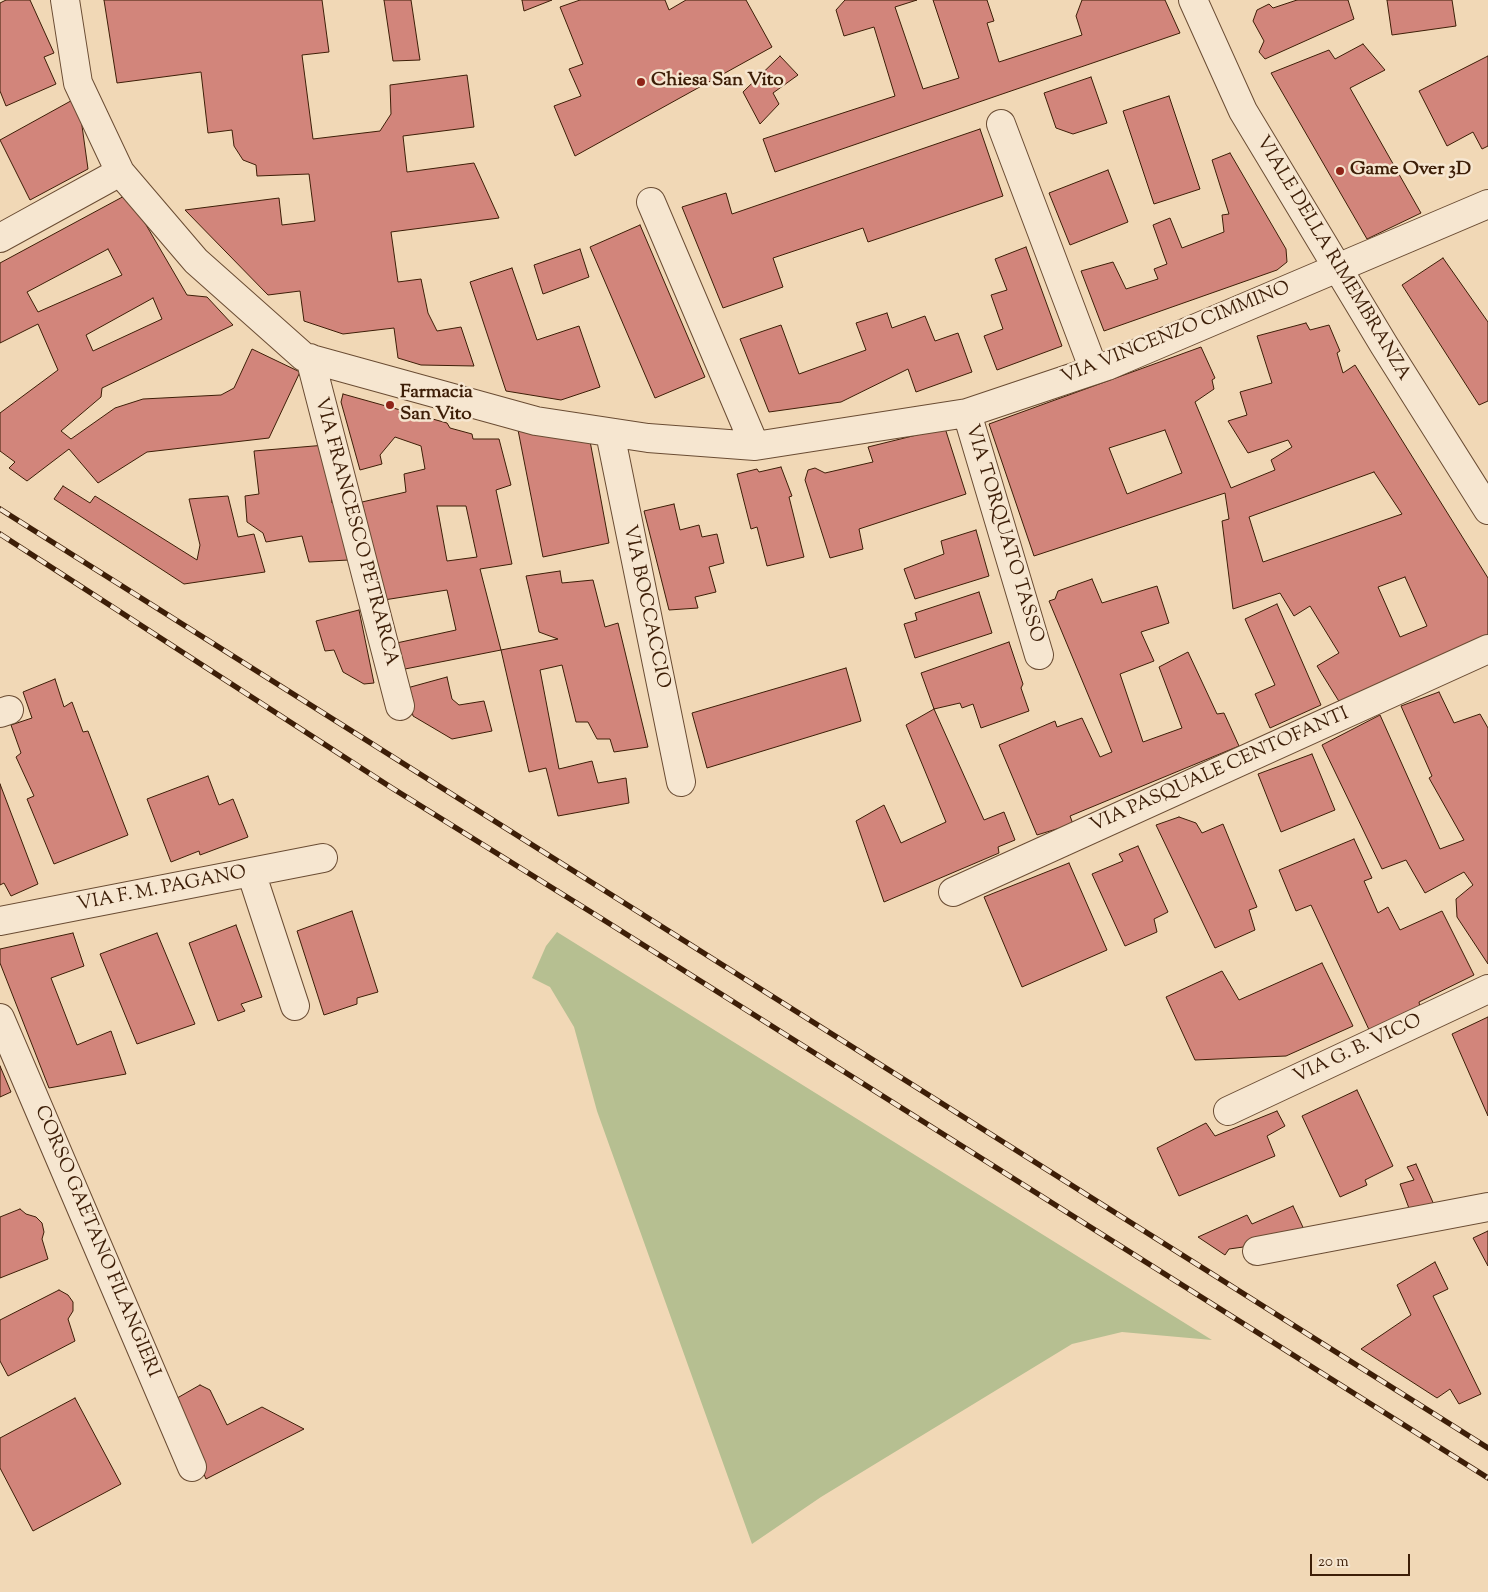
<!DOCTYPE html>
<html>
<head>
<meta charset="utf-8">
<style>
  body { margin:0 }
  #map { position:relative; width:1488px; height:1592px; overflow:hidden; background:#f1d8b6; font-family:"Sorts Mill Goudy",serif }
  canvas { display:block }
  .scale { position:absolute; left:1310px; top:1554px; width:100px; height:22px; box-sizing:border-box; border:2px solid #3d1e07; border-top:0; padding-left:6px; font-size:15px; line-height:18px; white-space:nowrap; color:#3d1e07; -webkit-text-stroke:4px #f6e6d0; paint-order:stroke }
</style>
</head>
<body>
<div id="map">
<canvas width="1488" height="1592"></canvas>
<div class="scale">20 m</div>
</div>
<script>
const g = document.querySelector('canvas').getContext('2d');
g.lineJoin = 'round';
function paint(path, color) { g.fillStyle = color; g.fill(path, 'evenodd'); }
const shape = rows => new Path2D(rows.map(r => 'M' + r).join(''));
function strokePath(path, color, width, dash) { g.strokeStyle = color; g.lineWidth = width; g.lineCap = dash ? 'butt' : 'round'; g.setLineDash(dash || []); g.stroke(path); }
function drawText(font, color, halo, rows, align = 'center') {
  g.font = font + ' "Sorts Mill Goudy",serif'; g.lineWidth = 5; g.setLineDash([]); g.textBaseline = 'middle'; g.strokeStyle = halo; g.fillStyle = color; for (const [text, x, y, turn = 0] of rows) {
    g.save(); g.translate(x, y); g.rotate((+turn || 0) * Math.PI / 180); g.textAlign = isNaN(turn) ? turn : align; if (halo) g.strokeText(text, 0, 0); g.fillText(text, 0, 0); g.restore();
  }
}
const green = shape([
  [557,932,1212,1340,1122,1332,1072,1344,821,1497,752,1544,597,1111,574,1027,550,987,532,978,546,946]
]);
const building = shape([
  [6,0,30,0,54,53,44,57,56,84,6,106,0,91,0,3,6,0],
  [104,0,322,0,329,52,302,55,313,139,380,131,391,114,390,85,467,75,474,127,403,136,407,172,474,163,499,218,391,232,398,282,421,279,428,313,437,331,461,327,474,366,421,365,398,358,394,328,343,334,304,321,300,291,268,295,185,210,279,198,282,225,315,221,309,174,257,176,256,165,243,160,234,146,232,130,208,133,201,72,117,83,104,0],
  [384,0,411,0,420,60,393,61,384,0],
  [522,0,552,0,524,11,522,0],
  [580,0,665,0,669,10,686,0,746,0,772,47,575,156,554,106,581,96,569,69,583,64,560,7,580,0],
  [845,0,917,0,895,7,923,89,959,78,933,0,987,0,994,21,987,23,999,62,1082,35,1076,16,1082,0,1165,0,1180,33,775,172,763,139,895,96,874,27,844,36,836,10,845,0],
  [1297,0,1348,0,1354,19,1265,59,1259,52,1264,41,1253,21,1257,10,1269,4,1273,8,1297,0],
  [1387,0,1452,0,1456,26,1392,35,1387,0],
  [1363,44,1385,70,1350,88,1421,213,1367,239,1271,73,1329,50,1335,59,1363,44],
  [780,56,798,75,773,93,779,104,760,124,743,92,780,56],
  [1488,56,1488,146,1482,149,1473,132,1447,146,1419,91,1488,56],
  [1091,77,1107,123,1073,134,1056,128,1044,93,1091,77],
  [1169,96,1200,189,1154,204,1123,111,1169,96],
  [78,97,88,169,30,200,0,140,78,97],
  [980,129,1003,196,868,242,863,228,773,258,783,287,723,308,682,207,726,193,732,214,980,129],
  [1230,153,1286,249,1287,262,1277,270,1104,331,1081,271,1113,262,1126,289,1158,279,1154,269,1167,264,1153,225,1170,218,1182,248,1224,232,1222,215,1229,214,1212,160,1230,153],
  [1108,170,1128,222,1070,245,1049,193,1108,170],
  [128,194,187,295,207,297,233,325,102,388,101,397,61,431,71,439,115,408,143,399,221,395,234,388,252,349,300,372,269,438,147,452,98,483,69,449,27,481,9,468,15,462,0,451,0,413,58,370,38,324,0,343,0,263,128,194],
  [108,249,122,275,38,312,27,292,108,249],
  [153,298,162,319,93,351,86,335,153,298],
  [640,225,705,377,655,398,590,247,640,225],
  [1026,247,1062,346,997,370,984,336,1003,329,991,295,1007,290,995,259,1026,247],
  [580,249,589,277,543,294,534,265,580,249],
  [1443,258,1488,322,1488,401,1479,405,1402,285,1443,258],
  [512,268,537,340,579,326,600,387,561,400,506,391,470,282,512,268],
  [887,313,892,328,925,316,935,341,958,333,972,372,916,392,908,369,841,402,769,412,740,339,781,325,799,374,866,350,856,323,887,313],
  [1306,323,1310,330,1329,325,1340,351,1337,353,1343,373,1355,365,1488,578,1488,635,1340,703,1317,666,1339,653,1310,606,1294,616,1280,593,1233,609,1222,521,1229,519,1225,493,1034,556,989,424,1201,347,1215,378,1212,380,1214,389,1195,402,1231,488,1275,470,1271,460,1292,447,1288,440,1248,453,1228,421,1247,415,1240,392,1272,383,1257,336,1306,323],
  [1165,430,1182,473,1127,494,1109,448,1165,430],
  [1374,472,1402,514,1263,562,1249,517,1374,472],
  [1405,577,1427,626,1400,637,1378,587,1405,577],
  [343,394,447,423,450,428,472,434,473,439,499,439,511,485,496,490,512,564,480,569,501,650,400,670,392,644,456,630,447,590,384,600,362,502,406,492,404,474,425,469,421,446,395,437,380,455,382,464,360,470,341,402,343,394],
  [437,506,466,506,477,557,447,561,437,506],
  [945,428,966,494,859,529,863,549,830,558,805,480,808,470,815,468,825,473,873,462,868,447,945,428],
  [518,430,590,441,609,543,543,557,518,430],
  [326,445,332,503,339,503,349,560,309,562,302,536,266,542,263,533,247,522,245,496,259,494,254,451,326,445],
  [781,467,792,496,789,497,804,557,767,566,757,527,751,529,737,474,757,469,759,472,781,467],
  [63,486,90,503,95,496,197,560,200,545,189,499,228,496,238,537,254,534,265,572,184,584,54,499,63,486],
  [674,504,680,530,699,525,702,537,717,534,724,563,709,567,716,592,695,597,698,608,669,610,644,511,674,504],
  [976,530,989,576,915,599,904,569,944,554,941,541,976,530],
  [560,571,562,583,593,580,605,627,618,623,648,747,614,752,610,739,597,739,588,722,576,722,562,665,540,670,559,769,592,761,598,783,626,778,629,803,558,816,546,768,529,772,501,650,558,639,539,632,526,576,560,571],
  [1092,579,1102,603,1157,586,1169,623,1141,632,1154,661,1120,674,1143,742,1182,728,1159,667,1188,652,1217,714,1224,713,1239,746,1070,816,1073,824,1037,835,999,745,1055,721,1057,727,1082,718,1100,757,1112,752,1049,601,1055,599,1058,591,1092,579],
  [979,592,992,633,915,658,904,624,917,620,915,613,979,592],
  [1277,604,1321,705,1270,728,1255,694,1275,685,1245,619,1277,604],
  [359,610,374,683,364,684,343,672,334,650,325,651,316,621,359,610],
  [1009,642,1023,684,1021,688,1029,711,981,728,973,704,962,708,960,703,934,709,921,673,1009,642],
  [846,668,861,721,707,768,692,713,846,668],
  [447,677,452,699,459,705,484,701,492,731,452,739,413,716,407,688,447,677],
  [55,679,64,707,72,702,83,732,88,731,128,835,54,864,27,799,34,796,16,757,21,753,11,725,32,718,23,692,55,679],
  [1439,692,1454,723,1480,714,1488,728,1488,964,1457,917,1456,899,1473,885,1464,872,1425,893,1406,860,1382,869,1322,745,1380,715,1440,849,1464,840,1429,778,1432,776,1401,706,1439,692],
  [934,709,984,820,1004,812,1015,840,998,847,999,853,884,902,856,821,884,805,901,843,946,822,906,725,934,709],
  [1312,754,1335,810,1281,832,1258,774,1312,754],
  [208,776,219,805,233,799,248,837,200,855,199,851,171,862,147,799,208,776],
  [0,784,38,884,11,896,4,883,0,885,0,784],
  [1179,817,1196,823,1202,833,1223,824,1257,907,1249,910,1255,930,1215,948,1156,825,1179,817],
  [1354,839,1372,878,1364,881,1378,913,1388,907,1400,930,1442,911,1474,975,1419,1002,1421,1013,1371,1034,1311,905,1296,911,1279,870,1354,839],
  [1138,846,1168,912,1154,919,1157,932,1125,946,1092,874,1123,861,1119,854,1138,846],
  [1069,863,1107,950,1022,987,984,897,1069,863],
  [352,911,378,992,357,998,357,1004,324,1015,297,931,352,911],
  [236,925,262,997,241,1004,245,1011,218,1021,189,943,236,925],
  [73,933,84,966,51,978,77,1045,111,1031,126,1074,49,1088,0,963,0,949,73,933],
  [157,933,195,1024,137,1044,100,954,157,933],
  [1322,963,1353,1026,1286,1056,1195,1060,1166,997,1222,971,1239,1000,1322,963],
  [1488,1017,1488,1116,1452,1034,1488,1017],
  [0,1066,11,1092,0,1097,0,1066],
  [1357,1090,1393,1166,1365,1180,1367,1185,1340,1197,1302,1116,1357,1090],
  [1277,1111,1285,1126,1267,1136,1275,1156,1179,1196,1157,1148,1206,1123,1215,1136,1277,1111],
  [1416,1164,1435,1207,1410,1211,1400,1184,1414,1180,1407,1167,1416,1164],
  [1293,1206,1308,1238,1229,1249,1225,1255,1198,1237,1247,1215,1252,1224,1293,1206],
  [20,1209,26,1214,36,1217,42,1223,44,1232,42,1239,48,1259,0,1278,0,1217,20,1209],
  [1488,1231,1488,1266,1473,1238,1488,1231],
  [1435,1262,1448,1289,1433,1296,1481,1394,1459,1404,1450,1389,1437,1398,1361,1349,1411,1315,1397,1285,1435,1262],
  [59,1290,68,1295,73,1302,73,1311,68,1319,75,1341,8,1376,0,1361,0,1320,59,1290],
  [200,1385,210,1390,227,1425,262,1407,304,1429,206,1479,172,1401,200,1385],
  [75,1398,121,1484,33,1531,0,1468,0,1438,75,1398]
]);
const minor = shape([
  [65,0,78,83,120,172,196,261,304,357,536,421,648,438,755,446,967,413,1107,366,1488,204],
  [1193,0,1243,111,1384,345,1488,510],
  [1001,124,1094,370],
  [651,202,755,446],
  [0,238,120,172],
  [310,358,400,706],
  [967,413,1039,655],
  [610,433,681,782],
  [0,713,9,710],
  [251,872,295,1006],
  [953,892,1488,649],
  [0,921,323,858],
  [0,1018,192,1467],
  [1228,1111,1488,989],
  [1257,1251,1488,1207]
]);
const rail = shape([
  [0,509,1488,1448],
  [0,534,392,788,599,917,1488,1478]
]);
const markers = [
  [641,82,5,"#8f2418"],
  [1340,171,5,"#8f2418"],
  [390,405,5,"#8f2418"]
];
const poiNames = [
  ["Chiesa San Vito",651,82],
  ["Game Over 3D",1350,171],
  ["Farmacia",400,394],
  ["San Vito",400,416]
];
const streetNames = [
  ["VIALE DELLA RIMEMBRANZA",1332,259,59],
  ["VIA VINCENZO CIMMINO",1176,334,-22],
  ["VIA FRANCESCO PETRARCA",355,532,75],
  ["VIA TORQUATO TASSO",1003,534,73],
  ["VIA BOCCACCIO",645,607,78],
  ["VIA PASQUALE CENTOFANTI",1220,771,-24],
  ["VIA F. M. PAGANO",162,890,-11],
  ["VIA G. B. VICO",1358,1050,-25],
  ["CORSO GAETANO FILANGIERI",96,1242,67]
];
paint(green, '#b6bf91');
paint(building, '#d2857b');
strokePath(building, '#3d1e07', 1);
strokePath(minor, '#6a4c33', 30);
strokePath(minor, '#f6e6d0', 28);
strokePath(rail, '#3d1e07', 5.5);
strokePath(rail, '#f6e6d0', 4, [11]);
for (const [x, y, r, color] of markers) { const dot = new Path2D(); dot.arc(x, y, r, 0, 2 * Math.PI); g.fillStyle = color; g.fill(dot); strokePath(dot, '#f6e6d0', 2); }
drawText('bold 19px', '#3d1e07', '#f6e6d0', poiNames, 'left');
drawText('19px', '#3d1e07', '#f6e6d0', streetNames);
</script>
</body>
</html>
